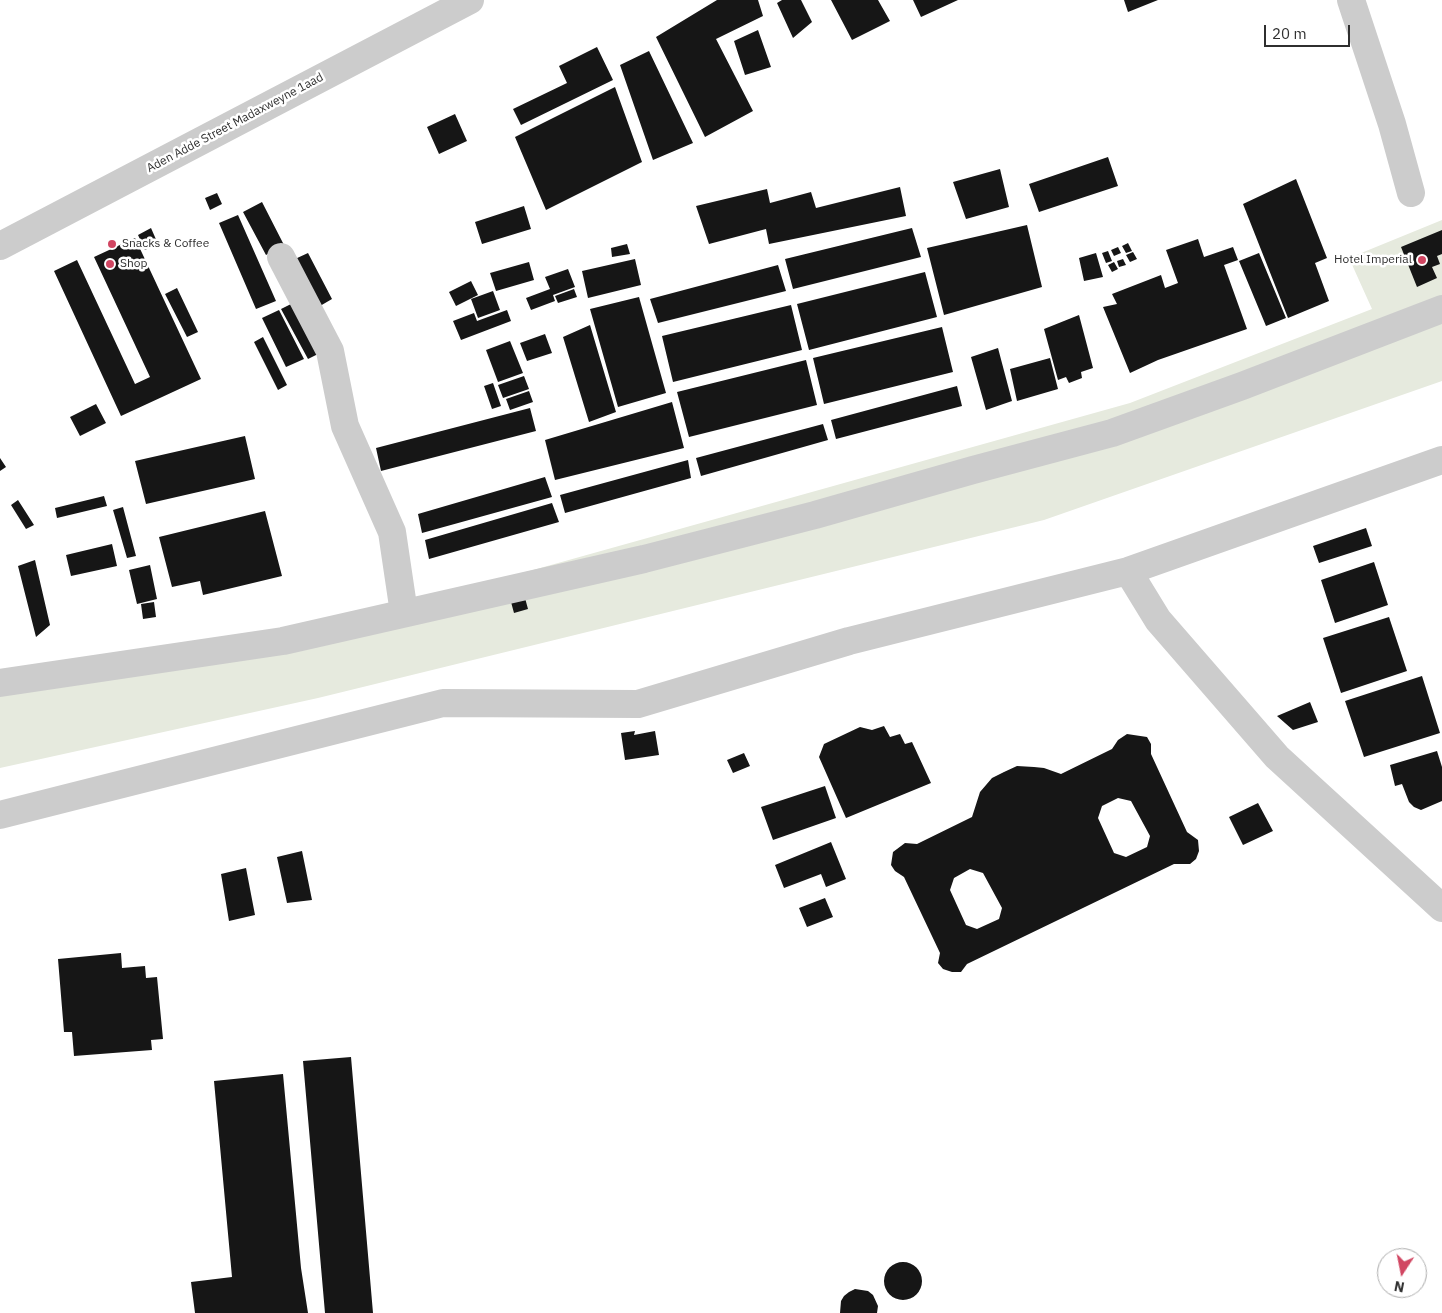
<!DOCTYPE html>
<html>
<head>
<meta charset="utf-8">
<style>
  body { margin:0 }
  #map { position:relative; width:1442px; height:1313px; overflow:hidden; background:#fff; font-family:"IBM Plex Sans",sans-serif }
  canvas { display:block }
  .north { position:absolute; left:1377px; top:1248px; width:50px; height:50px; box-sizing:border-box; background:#fff; border:1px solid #acacac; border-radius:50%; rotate:191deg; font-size:14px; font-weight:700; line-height:20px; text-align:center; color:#2f2f2f }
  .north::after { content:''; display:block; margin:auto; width:18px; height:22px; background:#d14662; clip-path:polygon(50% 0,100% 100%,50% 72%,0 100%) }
  .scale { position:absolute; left:1264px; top:25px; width:86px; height:22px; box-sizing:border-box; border:2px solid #2f2f2f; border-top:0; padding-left:6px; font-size:15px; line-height:18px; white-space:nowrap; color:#2f2f2f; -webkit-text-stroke:4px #fff; paint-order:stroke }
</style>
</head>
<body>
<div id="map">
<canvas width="1442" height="1313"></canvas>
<div class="north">N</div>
<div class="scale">20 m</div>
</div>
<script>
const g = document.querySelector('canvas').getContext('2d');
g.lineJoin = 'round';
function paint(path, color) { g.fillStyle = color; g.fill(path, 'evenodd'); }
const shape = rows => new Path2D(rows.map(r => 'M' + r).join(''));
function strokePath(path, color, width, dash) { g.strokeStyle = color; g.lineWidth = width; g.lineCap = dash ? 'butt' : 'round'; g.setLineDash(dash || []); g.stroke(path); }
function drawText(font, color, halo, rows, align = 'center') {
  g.font = font + ' "IBM Plex Sans",sans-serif'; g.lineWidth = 5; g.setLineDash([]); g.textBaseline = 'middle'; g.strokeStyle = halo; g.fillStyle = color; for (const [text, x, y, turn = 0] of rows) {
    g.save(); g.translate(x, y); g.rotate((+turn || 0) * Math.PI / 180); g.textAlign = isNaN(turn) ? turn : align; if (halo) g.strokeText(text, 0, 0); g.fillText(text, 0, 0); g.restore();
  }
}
const green = shape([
  [1442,220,1442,381,1044,520,318,698,0,768,0,676,365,617,1130,403,1372,309,1349,258]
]);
const building = shape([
  [717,0,758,0,763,16,716,39,753,111,705,137,656,37],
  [782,0,801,0,812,22,793,38,777,3],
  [831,0,878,0,890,21,852,40],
  [913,0,958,0,921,17],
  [1124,0,1158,0,1128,12],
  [758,30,771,67,745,75,734,41],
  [597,47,613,80,521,125,513,109,567,83,559,66],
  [649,51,693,143,653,160,620,65],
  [615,87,642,162,546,210,515,137],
  [455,114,467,141,439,154,427,127],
  [1108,157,1118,186,1039,212,1029,184],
  [1000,169,1009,207,966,219,953,182],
  [1296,179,1327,258,1315,263,1329,301,1288,318,1243,204],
  [900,187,906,216,769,244,766,229,709,244,696,206,767,189,770,203,811,192,816,208],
  [217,193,222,204,210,210,205,198],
  [262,202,284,245,266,255,243,212],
  [524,206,531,229,482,244,475,222],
  [238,215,276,301,256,309,219,223],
  [1027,225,1042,287,944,315,927,248],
  [151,228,158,244,145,250,138,235],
  [912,228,921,257,793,289,785,259],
  [1442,230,1442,254,1437,256,1440,264,1432,267,1437,278,1417,287,1401,247],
  [135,238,201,379,121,416,54,271,77,260,135,384,150,377,94,257],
  [1198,239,1204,257,1233,247,1238,260,1224,265,1247,329,1158,360,1130,373,1103,307,1117,304,1112,294,1161,275,1165,288,1178,283,1166,250],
  [1128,243,1132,251,1126,253,1122,246],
  [627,244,630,254,612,257,611,248],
  [1118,247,1121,253,1114,256,1111,250],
  [1108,251,1112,261,1106,263,1102,253],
  [1133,252,1137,259,1130,262,1126,255],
  [308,253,332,299,320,306,295,259],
  [1096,253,1103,277,1084,281,1079,258],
  [1259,253,1286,318,1266,326,1239,261],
  [635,259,641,285,588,298,582,271],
  [1123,259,1126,265,1119,267,1117,261],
  [529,262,534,280,496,291,490,273],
  [1114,262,1118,269,1112,272,1108,265],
  [778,265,786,291,658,323,650,299],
  [568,269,575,287,553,295,555,301,531,310,526,298,550,289,545,277],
  [925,272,937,317,809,350,797,304],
  [471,281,478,295,456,306,449,292],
  [177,288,198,332,187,337,165,294],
  [574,289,577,297,558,303,555,296],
  [493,291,500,310,478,318,471,299],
  [639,297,666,393,618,407,590,309],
  [291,304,318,354,308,359,281,309],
  [791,305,802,350,673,382,662,336],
  [279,310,304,359,286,367,262,318],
  [507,310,511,321,461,340,453,321,474,313,477,321],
  [1079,315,1093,368,1081,372,1082,378,1069,383,1066,377,1058,380,1044,329],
  [590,325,616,412,589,422,563,337],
  [942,327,953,372,824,404,813,358],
  [545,334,552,353,527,361,520,343],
  [263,337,287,385,278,390,254,342],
  [510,341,523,373,498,382,486,350],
  [998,348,1012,401,986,410,971,357],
  [1050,358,1058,389,1017,401,1010,369],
  [806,360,817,405,689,437,677,392],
  [524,376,529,389,503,398,498,385],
  [493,383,501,406,492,409,484,386],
  [957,386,962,406,836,439,831,420],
  [529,391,533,402,510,410,506,399],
  [672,402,684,448,555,480,545,440],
  [96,404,106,423,80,436,70,417],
  [530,408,536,431,381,471,376,448],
  [823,424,828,440,701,476,696,458],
  [245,436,255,479,146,504,135,461],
  [0,458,6,467,0,471],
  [688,460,691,478,565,513,560,495],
  [545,477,552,497,422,533,418,514],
  [104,496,107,506,57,518,55,508],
  [18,500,34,525,26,529,11,505],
  [552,503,559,522,429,559,425,540],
  [123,507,136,556,127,558,113,510],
  [265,511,282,576,203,595,200,581,172,587,159,537],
  [1366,528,1372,546,1319,563,1313,546],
  [112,544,117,566,71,576,66,555],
  [35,560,50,625,36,637,18,566],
  [1374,562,1388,605,1335,623,1321,580],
  [150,565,157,599,137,604,129,570],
  [525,598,528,609,514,613,511,602],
  [154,602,156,617,143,619,141,604],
  [1389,617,1407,671,1341,693,1323,638],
  [1422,676,1440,733,1364,757,1345,701],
  [1310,702,1318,722,1293,730,1277,716],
  [884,726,890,737,900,734,905,744,912,742,931,783,846,818,819,757,824,744,860,727,872,730],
  [635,731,634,735,655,731,659,755,625,760,621,733],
  [1127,734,1147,737,1151,744,1151,754,1187,832,1198,840,1199,851,1196,859,1190,864,1174,864,967,964,961,972,952,972,943,969,938,963,940,953,904,877,895,871,891,865,893,852,905,843,917,844,972,817,980,792,992,778,1004,772,1017,766,1034,767,1044,768,1061,774,1112,749,1118,740],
  [1118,798,1131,801,1150,836,1147,847,1126,857,1114,853,1098,818,1102,806],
  [970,869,983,873,1002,908,999,919,977,929,966,925,950,890,954,878],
  [1437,751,1442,767,1442,801,1421,810,1414,807,1409,802,1402,784,1395,786,1390,765],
  [744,753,750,766,733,773,727,760],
  [825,786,836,818,773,840,761,807],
  [1258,803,1273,831,1243,845,1229,817],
  [831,842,846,879,826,887,821,874,784,888,775,865],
  [302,851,312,900,287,903,277,857],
  [246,868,255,915,229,921,221,874],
  [825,898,833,917,807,927,799,908],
  [121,953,122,968,145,966,146,978,157,977,163,1039,151,1040,152,1050,74,1056,72,1032,64,1032,58,959],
  [351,1057,373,1313,325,1313,303,1061],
  [283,1074,301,1268,308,1313,195,1313,191,1282,232,1277,214,1081],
  '884 1281a19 19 0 1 1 38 0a19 19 0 1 1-38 0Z',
  [855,1289,868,1291,873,1295,878,1306,877,1313,840,1313,841,1301,844,1296,849,1292]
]);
const minor = shape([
  [1351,0,1392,124,1411,193],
  [0,246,470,0],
  [281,257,330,351,345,426,392,532,404,613],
  [1128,571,1158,620,1277,757,1442,908],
  [0,683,283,641,644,559,815,515,973,470,1112,433,1242,386,1442,309],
  [0,815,443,703,638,704,849,641,1128,571,1442,460]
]);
const markers = [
  [112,244,5,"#d14662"],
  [1422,260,5,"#d14662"],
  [110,264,5,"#d14662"]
];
const streetNames = [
  ["Aden Adde Street Madaxweyne 1aad",235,123,-28]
];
const poiNames = [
  ["Snacks & Coffee",122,244],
  ["Hotel Imperial",1412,260,"right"],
  ["Shop",120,264]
];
paint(green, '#e6eade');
paint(building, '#161616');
strokePath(minor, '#ccc', 28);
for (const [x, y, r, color] of markers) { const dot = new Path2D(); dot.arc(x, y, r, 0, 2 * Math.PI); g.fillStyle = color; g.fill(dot); strokePath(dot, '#fff', 2); }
drawText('12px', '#2f2f2f', '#fff', streetNames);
drawText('12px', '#2f2f2f', '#fff', poiNames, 'left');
</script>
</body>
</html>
